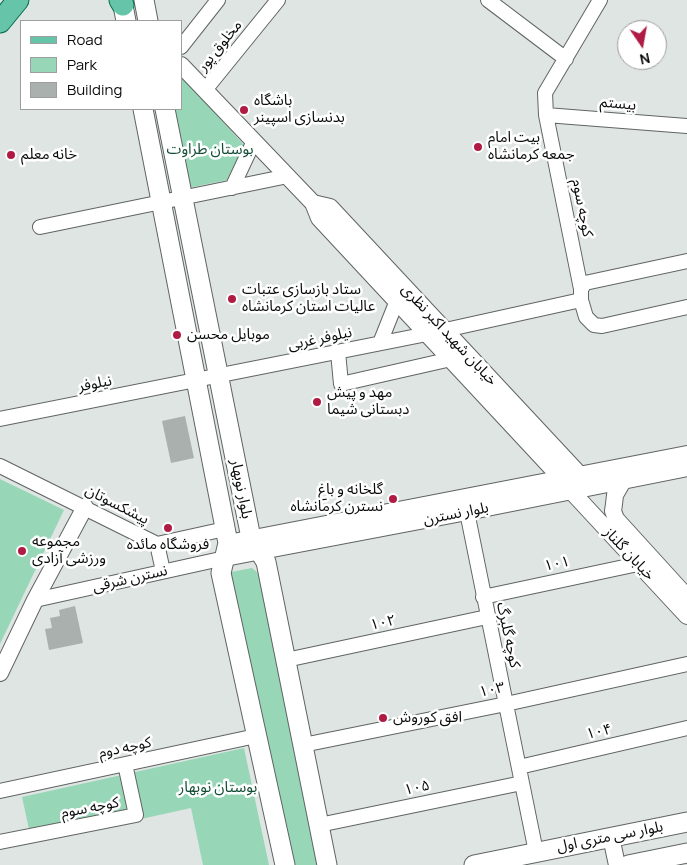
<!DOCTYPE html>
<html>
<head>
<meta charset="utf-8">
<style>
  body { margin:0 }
  #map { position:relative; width:687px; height:865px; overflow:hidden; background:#dfe5e2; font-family:Manrope,sans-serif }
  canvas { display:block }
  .legend { position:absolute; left:20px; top:20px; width:162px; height:90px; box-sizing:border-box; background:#fff; border:1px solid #9d9e9d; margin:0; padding:6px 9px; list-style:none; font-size:15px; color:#0a0c0b }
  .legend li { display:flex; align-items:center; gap:10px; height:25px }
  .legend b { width:25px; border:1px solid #9d9e9d }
  .north { position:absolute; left:617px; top:20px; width:50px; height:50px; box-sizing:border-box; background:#fff; border:1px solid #9d9e9d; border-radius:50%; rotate:168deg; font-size:14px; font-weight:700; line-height:20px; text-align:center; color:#0a0c0b }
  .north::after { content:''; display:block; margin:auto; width:18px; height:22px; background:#af1b43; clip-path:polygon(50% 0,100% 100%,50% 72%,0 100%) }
</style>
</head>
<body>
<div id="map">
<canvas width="687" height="865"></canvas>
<ul class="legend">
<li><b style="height:6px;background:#66c5a9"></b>Road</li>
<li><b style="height:14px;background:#97d7b8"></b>Park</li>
<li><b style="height:14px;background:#aab0ad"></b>Building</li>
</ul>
<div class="north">N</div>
</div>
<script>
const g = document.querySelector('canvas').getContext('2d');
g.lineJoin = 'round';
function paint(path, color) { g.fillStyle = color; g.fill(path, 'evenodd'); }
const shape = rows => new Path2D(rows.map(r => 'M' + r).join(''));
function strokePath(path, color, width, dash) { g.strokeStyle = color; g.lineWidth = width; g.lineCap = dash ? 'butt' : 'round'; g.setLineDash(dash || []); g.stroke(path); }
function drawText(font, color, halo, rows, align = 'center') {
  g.font = font + ' Manrope,"Noto Sans Arabic",sans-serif'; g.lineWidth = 5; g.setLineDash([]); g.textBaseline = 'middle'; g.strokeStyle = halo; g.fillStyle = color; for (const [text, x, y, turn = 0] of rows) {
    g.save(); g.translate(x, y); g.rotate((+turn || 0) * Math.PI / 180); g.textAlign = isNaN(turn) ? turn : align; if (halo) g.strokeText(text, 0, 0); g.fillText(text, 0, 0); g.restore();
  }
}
const green = shape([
  [181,76,244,145,227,180,188,188,171,109,181,109],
  [0,479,64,510,0,644],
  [252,568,258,573,321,865,291,865,228,580,231,572],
  [244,748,269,865,203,865,191,808,32,843,22,797]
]);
const building = shape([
  [185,416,194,458,171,463,162,421],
  [75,606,83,643,49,650,45,629,52,628,50,618,60,616,59,610]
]);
const minor = shape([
  [488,0,566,59],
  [181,47,218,0],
  [205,90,278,0],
  [546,115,687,126],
  [232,188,254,141],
  [40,227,288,176],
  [687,261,585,283,581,289,581,300,586,317,594,325,602,326,687,307],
  [581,289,546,115,545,93,600,0],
  [380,343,400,293],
  [338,352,341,384,460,357],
  [0,419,427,334,581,300],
  [0,466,157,544,225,529],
  [467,512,536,852],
  [157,544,163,571],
  [483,597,638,564],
  [35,600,225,558],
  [286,660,487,617],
  [303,745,506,704,687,664],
  [519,767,687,728],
  [0,791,256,736],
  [319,825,522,783],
  [0,842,136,815,125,764]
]);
const tertiary = shape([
  [181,65,313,203,319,218,562,479],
  [313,203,330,207,580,475],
  [623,481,615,495,614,504,613,511,616,519,687,597],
  [572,492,687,616],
  [228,543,687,454],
  [225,558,467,512,687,468],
  [0,673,35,600,85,507],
  [611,837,617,865]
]);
const secondary = shape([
  [122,0,126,21],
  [144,0,148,21],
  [143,109,228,543,221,573,285,865],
  [165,109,251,538,266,562,327,865],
  [474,865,687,822],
  [628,865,687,853]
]);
const primary = shape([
  [120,0,123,5],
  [0,22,18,0]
]);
const markers = [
  [244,110,5,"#af1b43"],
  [478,147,5,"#af1b43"],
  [11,155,5,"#af1b43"],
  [232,299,5,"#af1b43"],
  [177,335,5,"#af1b43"],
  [317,402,5,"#af1b43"],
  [393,499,5,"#af1b43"],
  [168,528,5,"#af1b43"],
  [22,551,5,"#af1b43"],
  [383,718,5,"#af1b43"]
];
const streetNames = [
  ["مخلوق پور",220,46,-51],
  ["بیستم",618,104,5],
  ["کوچه سوم",582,208,79],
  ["خیابان شهید اکبر نظری",449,335,47],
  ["نیلوفر غربی",320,339,-12],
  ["نیلوفر",95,384,-11],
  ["بلوار نوبهار",241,489,79],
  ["پیشکسوتان",117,505,27],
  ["بلوار نسترن",456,514,-11],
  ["خیابان گلناز",629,554,47],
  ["۱۰۱",557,564,-12],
  ["نسترن شرقی",130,579,-13],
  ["۱۰۲",383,623,-12],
  ["کوچه گلبرگ",508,635,78],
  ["۱۰۳",492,690,-12],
  ["۱۰۴",599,732,-13],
  ["کوچه دوم",125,748,-12],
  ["۱۰۵",417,788,-12],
  ["کوچه سوم",90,808,-11],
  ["بلوار سی متری اول",610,837,-11]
];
const poiNames = [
  ["باشگاه",254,101],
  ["بدنسازی اسپینر",254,118],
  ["بیت امام",488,138],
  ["جمعه کرمانشاه",488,155],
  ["خانه معلم",21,155],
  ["ستاد بازسازی عتبات",242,290],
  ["عالیات استان کرمانشاه",242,307],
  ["موبایل محسن",187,335],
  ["مهد و پیش",327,393],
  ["دبستانی شیما",327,410],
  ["گلخانه و باغ",383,490,"right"],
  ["نسترن کرمانشاه",383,507,"right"],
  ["مجموعه",32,542],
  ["ورزشی آزادی",32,559],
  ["فروشگاه مائده",168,545,"center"],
  ["افق کوروش",393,718]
];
const parkNames = [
  ["بوستان طراوت",210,150],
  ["بوستان نوبهار",218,788]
];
paint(green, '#97d7b8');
paint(building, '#aab0ad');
strokePath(minor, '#606562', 16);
strokePath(tertiary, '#606562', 18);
strokePath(secondary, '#606562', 21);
strokePath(primary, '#046c4c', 23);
strokePath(minor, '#fff', 14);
strokePath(tertiary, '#fff', 16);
strokePath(secondary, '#fff', 19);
strokePath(primary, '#66c5a9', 21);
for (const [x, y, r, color] of markers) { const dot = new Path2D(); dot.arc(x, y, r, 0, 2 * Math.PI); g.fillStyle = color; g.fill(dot); strokePath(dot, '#fff', 2); }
drawText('15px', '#0a0c0b', '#fff', streetNames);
drawText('15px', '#0a0c0b', '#fff', poiNames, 'left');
drawText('15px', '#114c35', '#fff', parkNames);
</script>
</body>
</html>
